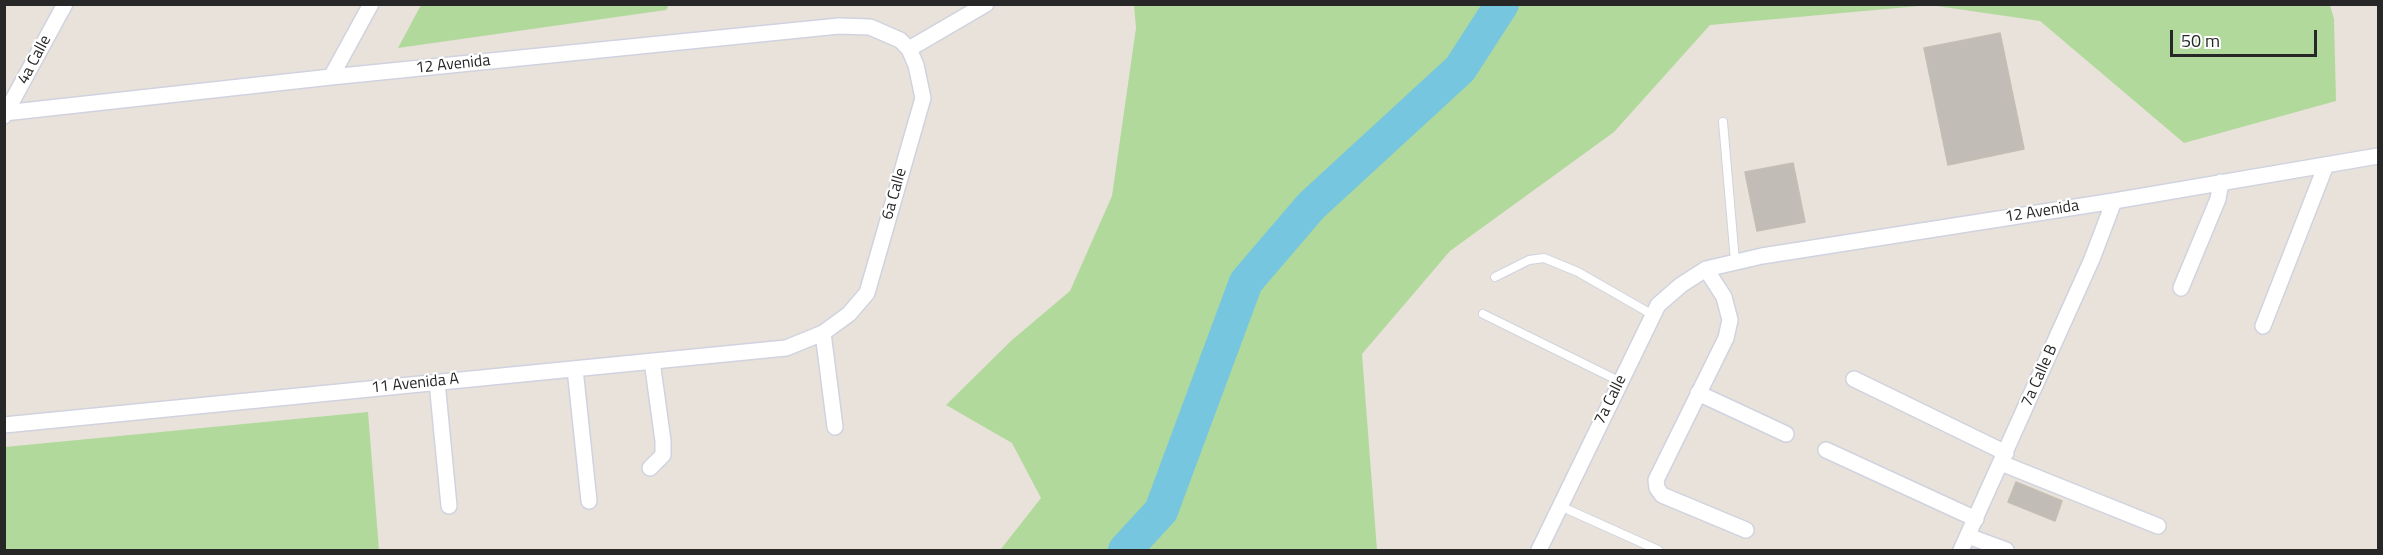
<!DOCTYPE html>
<html>
<head>
<meta charset="utf-8">
<style>
  body { margin:0 }
  #map { position:relative; width:2383px; height:555px; overflow:hidden; background:#e8e2da; font-family:"Titillium Web",sans-serif }
  canvas { display:block }
  .frame { position:absolute; inset:0; border:6px solid #272727; pointer-events:none }
  .scale { position:absolute; left:2170px; top:30px; width:147px; height:27px; box-sizing:border-box; border:3px solid #272727; border-top:0; padding-left:8px; font-size:18px; line-height:21px; white-space:nowrap; color:#272727; -webkit-text-stroke:4px #fff; paint-order:stroke }
</style>
</head>
<body>
<div id="map">
<canvas width="2383" height="555"></canvas>
<div class="frame"></div>
<div class="scale">50 m</div>
</div>
<script>
const g = document.querySelector('canvas').getContext('2d');
g.lineJoin = 'round';
function paint(path, color) { g.fillStyle = color; g.fill(path, 'evenodd'); }
const shape = rows => new Path2D(rows.map(r => 'M' + r).join(''));
function strokePath(path, color, width, dash) { g.strokeStyle = color; g.lineWidth = width; g.lineCap = dash ? 'butt' : 'round'; g.setLineDash(dash || []); g.stroke(path); }
function drawText(font, color, halo, rows, align = 'center') {
  g.font = font + ' "Titillium Web",sans-serif'; g.lineWidth = 4.5; g.setLineDash([]); g.textBaseline = 'middle'; g.strokeStyle = halo; g.fillStyle = color; for (const [text, x, y, turn = 0] of rows) {
    g.save(); g.translate(x, y); g.rotate((+turn || 0) * Math.PI / 180); g.textAlign = isNaN(turn) ? turn : align; if (halo) g.strokeText(text, 0, 0); g.fillText(text, 0, 0); g.restore();
  }
}
const green = shape([
  [421,5,421,4,669,5,666,10,398,48],
  [1134,5,2330,5,2334,19,2336,101,2184,143,2040,21,1930,5,1710,25,1614,132,1450,251,1362,354,1377,550,997,550,1001,549,1041,498,1012,443,946,405,1012,340,1070,291,1112,196,1136,28],
  [368,412,379,550,5,550,5,447]
]);
const river = shape([
  [1125,550,1161,511,1246,282,1311,206,1460,69,1502,4]
]);
const building = shape([
  [2000,33,2024,149,1948,165,1924,48,2000,33],
  [1793,163,1805,222,1757,231,1745,172,1793,163],
  [2016,482,2062,501,2055,521,2008,502,2016,482]
]);
const service = shape([
  [1723,122,1735,261],
  [1495,277,1529,260,1544,258,1578,272,1653,315],
  [1483,314,1621,382],
  [1560,506,1658,550]
]);
const minor = shape([
  [909,49,986,4],
  [331,77,371,4],
  [4,113,331,77,839,26,870,27,900,40,909,49,916,65,923,98,867,293,849,314,823,333,786,348,4,425],
  [4,116,65,4],
  [1706,269,1724,297,1730,320,1726,338,1656,480,1657,488,1662,495,1746,530],
  [2181,288,2218,199,2221,182],
  [2263,326,2326,165],
  [823,333,835,427],
  [575,369,589,501],
  [1854,379,2006,453],
  [437,382,449,506],
  [1698,393,1786,434],
  [1826,450,1976,519],
  [2001,463,2158,526],
  [650,468,663,455,663,441,652,361],
  [1968,536,2006,550],
  [1539,550,1658,305,1681,285,1706,269,1762,256,2114,201,2378,156],
  [1961,550,2092,259,2114,201]
]);
const streetNames = [
  ["4a Calle",35,60,-62],
  ["12 Avenida",453,65,-6],
  ["6a Calle",895,194,-74],
  ["12 Avenida",2042,212,-9],
  ["7a Calle B",2040,376,-66],
  ["11 Avenida A",415,384,-6],
  ["7a Calle",1611,400,-64]
];
paint(green, '#b2d99c');
strokePath(river, '#77c6e0', 34);
paint(building, '#c1bcb6');
strokePath(building, '#c3beb4', 1.5);
strokePath(service, '#d0d3df', 10);
strokePath(minor, '#d0d3df', 18);
strokePath(service, '#fff', 8);
strokePath(minor, '#fff', 15);
drawText('16px', '#272727', '#fff', streetNames);
</script>
</body>
</html>
